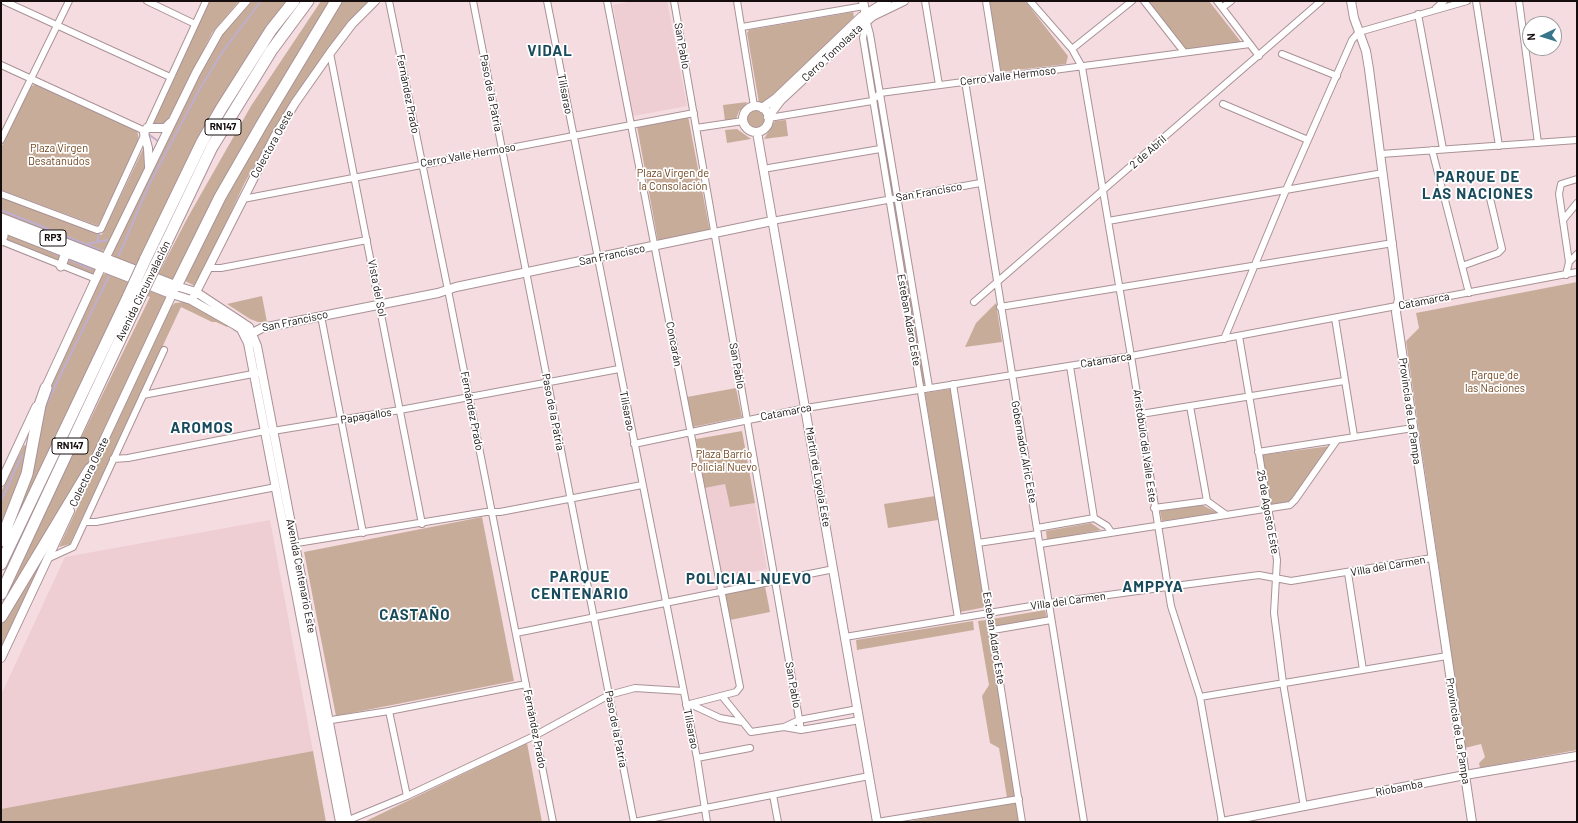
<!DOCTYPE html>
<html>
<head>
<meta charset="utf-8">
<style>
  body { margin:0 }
  #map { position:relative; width:1578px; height:823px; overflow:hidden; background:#f5dce1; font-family:Barlow,sans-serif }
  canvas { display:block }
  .frame { position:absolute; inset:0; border:2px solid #150d0e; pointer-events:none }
  .north { position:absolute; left:1522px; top:16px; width:40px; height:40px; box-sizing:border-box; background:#fff; border:1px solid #a19e9f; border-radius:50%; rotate:266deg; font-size:11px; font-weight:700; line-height:16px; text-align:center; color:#150d0e }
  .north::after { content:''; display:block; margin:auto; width:14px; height:18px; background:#38748b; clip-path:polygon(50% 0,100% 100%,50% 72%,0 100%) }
</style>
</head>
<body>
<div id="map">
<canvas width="1578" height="823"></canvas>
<div class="frame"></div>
<div class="north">N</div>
</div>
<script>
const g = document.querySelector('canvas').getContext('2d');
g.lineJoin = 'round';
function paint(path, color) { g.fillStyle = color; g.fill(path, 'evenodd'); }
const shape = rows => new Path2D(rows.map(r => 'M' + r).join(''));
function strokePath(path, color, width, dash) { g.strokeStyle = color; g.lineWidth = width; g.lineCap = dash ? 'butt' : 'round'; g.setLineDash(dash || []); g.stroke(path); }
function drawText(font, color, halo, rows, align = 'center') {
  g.font = font + ' Barlow,sans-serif'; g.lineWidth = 3.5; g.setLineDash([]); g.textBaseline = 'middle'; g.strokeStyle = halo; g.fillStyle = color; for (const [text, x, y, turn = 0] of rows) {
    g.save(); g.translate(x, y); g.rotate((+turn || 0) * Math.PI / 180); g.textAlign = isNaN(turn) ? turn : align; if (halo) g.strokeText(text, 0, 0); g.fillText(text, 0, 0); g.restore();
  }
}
const built = shape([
  [633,1,667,1,687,106,633,116,613,5],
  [725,484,730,507,755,503,767,569,722,578,705,488],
  [270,520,313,751,1,809,1,695,65,557]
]);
const green = shape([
  [209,1,239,1,212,33,167,124,155,125,153,120],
  [252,1,289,1,241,66,211,117,187,160,155,228,141,260,161,269,188,217,251,106,321,1,332,1,209,206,174,278,169,280,114,258,112,252,200,73,221,35],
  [341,1,369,1,316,66,283,115,244,184,216,245,195,286,185,281,231,187],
  [989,1,1025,1,1068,56,1066,64,1001,72],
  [1147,1,1209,1,1241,42,1185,50],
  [853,12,854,17,768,103,764,105,759,103,747,33,749,30],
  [36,84,137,130,139,140,98,226,1,190,1,148,30,87],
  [747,102,744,108,739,111,736,119,725,121,723,105],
  [877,107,880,107,894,192,891,193],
  '746 120a10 10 0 1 1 20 0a10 10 0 1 1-20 0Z',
  [688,116,710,232,658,242,637,126],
  [786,120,788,136,764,139,775,121],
  [737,129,751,139,727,143,725,130],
  [144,147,146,147,147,163,106,248,102,251,98,251,1,213,1,197,101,235,103,233],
  [896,204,926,384,923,384,892,205],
  [1,229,63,253,59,261,12,243,7,240],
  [68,255,94,265,97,270,94,276,66,265],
  [104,274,112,274,164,294,166,301,100,442,42,544,5,602,2,600,150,297,129,288,1,560,1,546,45,399,57,370,101,277],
  [1577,282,1577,750,1480,768,1479,763,1485,757,1481,744,1465,748,1406,341,1419,328,1416,313],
  [262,296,267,322,258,322,250,319,227,304],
  [184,302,200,306,229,326,227,327,216,322,212,322,181,307,70,544,59,547,171,307,175,303],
  [996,303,1002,342,965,347,976,323],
  [736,388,742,417,693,427,687,397],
  [951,389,986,607,960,612,925,393],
  [742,431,755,503,730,507,725,484,705,488,696,439],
  [24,445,29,447,23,474,1,531,1,492],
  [1330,446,1289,503,1270,505,1262,455],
  [935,496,938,520,888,528,884,504],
  [1202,505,1218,513,1162,521,1160,511],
  [482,517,514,681,336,716,304,552],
  [1091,523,1101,530,1047,540,1046,531],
  [59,529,1,650,1,625],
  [765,586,770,612,730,620,725,594],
  [1045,610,1047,618,993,627,992,619],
  [987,620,1016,796,1007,798,999,748,990,743,982,696,989,685,978,621],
  [973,621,974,630,857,650,856,640],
  [527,743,542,822,364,822],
  [313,751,326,822,1,822,1,809],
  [1017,802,1020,822,905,822]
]);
const stream = shape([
  [148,134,158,141],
  [1,210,100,250],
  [97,241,100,231],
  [87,244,107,240],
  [38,246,61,256],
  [119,255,149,185,199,90,223,51,261,1],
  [68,259,91,269],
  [44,409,109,276],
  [1,501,22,455]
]);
const street = shape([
  [4,1,170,77],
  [147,1,195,24],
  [389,1,448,290,553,822],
  [473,1,634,822],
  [547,1,697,758,707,822],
  [607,1,740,687,736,692,686,705],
  [674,1,801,730],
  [737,1,754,106],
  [925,1,939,85],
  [986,1,998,77],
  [1030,1,1072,49,1082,67,1131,356,1171,606,1200,697,1222,822],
  [1144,1,1184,52],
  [1217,1,1259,56],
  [1476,1,1499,146],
  [1519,1,1538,143],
  [1223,7,1231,1],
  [1436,8,1444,1],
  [1418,14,1443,149],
  [866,21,863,38,958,618],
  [867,23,870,34,929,387],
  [742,27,864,6],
  [1072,49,1132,1],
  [330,53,422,524],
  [1282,54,1337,76],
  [1,65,145,131],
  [965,81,1084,822],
  [1223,104,1308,140],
  [769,118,872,101,880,93,1250,44],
  [696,128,743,121],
  [1,140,69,1],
  [1432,150,1469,293],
  [1381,154,1577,140],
  [763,169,880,149],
  [1,194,97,230,101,229,206,1],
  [243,199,694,113],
  [1563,220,1577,203],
  [772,221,980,183],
  [1108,221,1383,173],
  [1,241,96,279],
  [1569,262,1577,254],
  [1462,266,1498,253,1502,249,1489,194],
  [208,268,221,268,367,240],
  [1566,275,1569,262,1559,194,1561,184,1577,179],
  [974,302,1321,1],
  [1000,307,1393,243],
  [321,316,363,533],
  [1335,318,1354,436],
  [1239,336,1277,560,1274,613,1283,683,1304,807],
  [1224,339,1286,190,1352,40,1359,32,1467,1],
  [1070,366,1094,518],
  [953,384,1022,822],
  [143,395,258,373],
  [1190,406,1207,501],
  [1141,414,1344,381],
  [634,444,806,408,1131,356,1577,272],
  [1258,452,1413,428],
  [113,459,128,458,265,431,273,431,400,410,619,369],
  [1154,508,1207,501,1225,514],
  [85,522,96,522,276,487],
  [1037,528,1094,518,1107,526,1111,532],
  [978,543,1038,534],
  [291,544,486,512,500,512,642,485],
  [1040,544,1290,505,1295,500,1337,440],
  [49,558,73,547,164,350],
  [1348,573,1363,670],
  [993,630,1051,620],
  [516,633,834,569],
  [845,637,1049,603,1167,587,1259,575,1291,581,1432,558],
  [722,696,751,732,784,727,799,720,858,709],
  [1200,697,1447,656],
  [690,704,720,718,742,722],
  [389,711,407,796],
  [325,721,389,711,526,684],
  [784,727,801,730,860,720],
  [697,758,750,748],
  [773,795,778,822],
  [344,822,407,796,536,735,609,695,635,688,683,691],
  [634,822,869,776],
  [877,822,1019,799]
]);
const secondary = shape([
  [863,1,866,16],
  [1351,1,1354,18,1366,51,1369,69,1399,299,1396,312,1472,822],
  '743 119a13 13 0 1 1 26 0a13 13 0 1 1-26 0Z',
  [762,108,776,98,861,17,887,1],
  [768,117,781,100,855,31,873,16,904,1],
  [147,128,165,128,170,123],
  [757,132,877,822],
  [144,133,148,148,149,166],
  [172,294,191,300,235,325,241,329,248,343,340,822],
  [194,296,275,136,295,103,330,53,352,24,375,1],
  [249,335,262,328,438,293,456,287,772,221],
  [44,391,105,259,196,73,219,32,246,1],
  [88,474,176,286,196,292,249,327,257,346,348,822],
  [1,482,36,407],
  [1,658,70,511],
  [1222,822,1465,775,1577,756]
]);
const primary = shape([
  [1,218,176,286],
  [1,227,172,294],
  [1,235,3,236,1,241],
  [61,266,66,253]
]);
const highway = shape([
  [145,260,202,142,221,109,271,30,294,1],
  [156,264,212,147,271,51,308,1],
  [176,286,220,197,262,124,336,1],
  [1,541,27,474,40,405,46,388],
  [1,564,129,295],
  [1,594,139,299],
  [1,617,90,469]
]);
const highwayBridge = shape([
  [129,295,145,260],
  [139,299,156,264]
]);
const shields = [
  [223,127,36],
  [53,238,26],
  [70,446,36]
];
const shieldNames = [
  ["RN147",223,127],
  ["RP3",53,238],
  ["RN147",70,446]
];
const streetNames = [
  ["San Pablo",682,46,80],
  ["Cerro Tomolasta",832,53,-43],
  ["Cerro Valle Hermoso",1008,76,-7],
  ["Paso de la Patria",491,93,79],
  ["Fernández Prado",408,94,79],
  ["Tilisarao",565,94,79],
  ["Colectora Oeste",272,144,-61],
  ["2 de Abril",1148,152,-41],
  ["Cerro Valle Hermoso",468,155,-10],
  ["San Francisco",929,192,-10],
  ["San Francisco",612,255,-12],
  ["Vista del Sol",377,288,79],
  ["Avenida Circunvalación",143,291,-64],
  ["Catamarca",1424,301,-11],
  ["Esteban Adaro Este",909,320,80],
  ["San Francisco",295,321,-12],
  ["Concarán",674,344,79],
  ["Catamarca",1106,360,-9],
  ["San Pablo",737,366,80],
  ["Fernández Prado",472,411,79],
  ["Tilisarao",627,411,79],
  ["Provincia de La Pampa",1410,411,82],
  ["Paso de la Patria",553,412,79],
  ["Catamarca",786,412,-11],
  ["Papagallos",366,416,-9],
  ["Aristóbulo del Valle Este",1145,446,82],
  ["Gobernador Alric Este",1024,452,80],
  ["Colectora Oeste",89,472,-64],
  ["Martín de Loyola Este",818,477,80],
  ["25 de Agosto Este",1268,512,80],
  ["Villa del Carmen",1388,566,-10],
  ["Avenida Centenario Este",301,576,79],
  ["Villa del Carmen",1068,601,-8],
  ["Esteban Adaro Este",994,638,81],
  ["San Pablo",793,685,80],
  ["Fernández Prado",535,729,79],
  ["Paso de la Patria",616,729,79],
  ["Tilisarao",691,729,79],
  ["Provincia de La Pampa",1458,731,81],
  ["Riobamba",1399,788,-11]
];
const parkNames = [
  ["Plaza Virgen",59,148],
  ["Desatanudos",59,161],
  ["Plaza Virgen de",673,173],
  ["la Consolación",673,186],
  ["Parque de",1495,375],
  ["las Naciones",1495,388],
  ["Plaza Barrio",724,454],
  ["Policial Nuevo",724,467]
];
const districtNames = [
  ["VIDAL",550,51],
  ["PARQUE DE",1478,177],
  ["LAS NACIONES",1478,194],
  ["AROMOS",202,428],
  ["PARQUE",580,577],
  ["CENTENARIO",580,594],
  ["POLICIAL NUEVO",749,579],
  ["AMPPYA",1153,587],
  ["CASTAÑO",415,615]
];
paint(built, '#eecdd3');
paint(green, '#c7ad99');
strokePath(stream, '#bfaece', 2);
strokePath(street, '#a99296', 8);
strokePath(secondary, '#a99296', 10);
strokePath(primary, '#a99296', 11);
strokePath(highway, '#a99296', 13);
strokePath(street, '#fff', 6);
strokePath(secondary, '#fff', 8);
strokePath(primary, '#fff', 9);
strokePath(highway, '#fff', 11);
strokePath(highwayBridge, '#a99296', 13, []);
strokePath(highwayBridge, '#fff', 11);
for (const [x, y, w] of shields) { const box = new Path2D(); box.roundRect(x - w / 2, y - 8, w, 16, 3); g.fillStyle = '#fff'; g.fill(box); strokePath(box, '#150d0e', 1); }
drawText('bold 10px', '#150d0e', null, shieldNames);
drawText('11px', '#150d0e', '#fff', streetNames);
drawText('11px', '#70451e', '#fff', parkNames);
g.letterSpacing = '1px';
drawText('bold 15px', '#1a4b5d', '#fff', districtNames);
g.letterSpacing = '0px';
</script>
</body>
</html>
